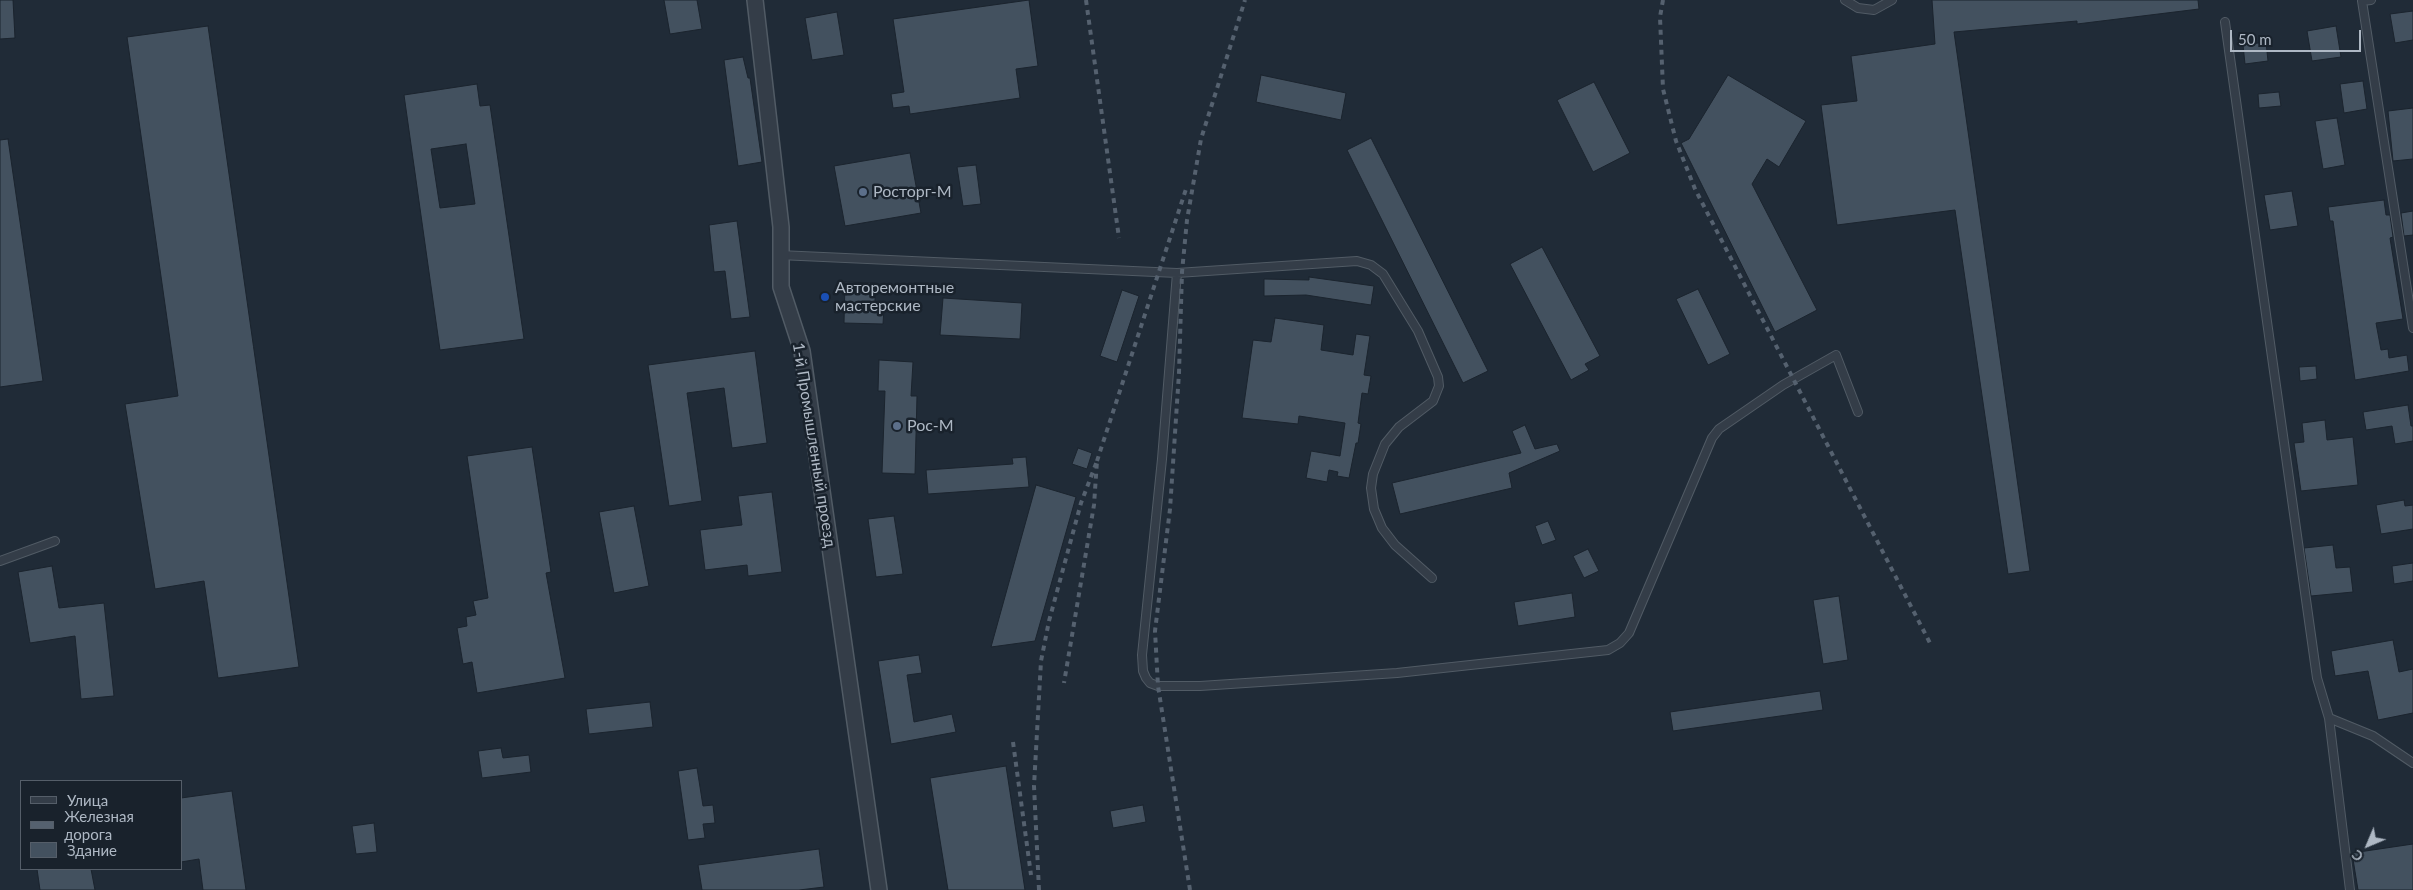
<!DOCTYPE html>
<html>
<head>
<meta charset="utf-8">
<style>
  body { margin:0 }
  #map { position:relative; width:2413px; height:890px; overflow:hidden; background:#202b37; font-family:Lato,sans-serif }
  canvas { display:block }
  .legend { position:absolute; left:20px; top:780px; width:162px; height:90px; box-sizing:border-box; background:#19222c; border:1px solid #555e69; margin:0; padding:6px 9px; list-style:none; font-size:15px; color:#aeb8c4 }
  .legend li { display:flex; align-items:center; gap:10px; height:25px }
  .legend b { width:25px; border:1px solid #555e69 }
  .north { position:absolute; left:2343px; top:820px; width:50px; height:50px; -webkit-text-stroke:4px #19222c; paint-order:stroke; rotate:225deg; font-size:14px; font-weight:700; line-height:20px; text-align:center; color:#aeb8c4 }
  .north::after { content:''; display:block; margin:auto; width:18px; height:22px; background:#aeb8c4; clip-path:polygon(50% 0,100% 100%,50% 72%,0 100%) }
  .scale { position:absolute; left:2230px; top:30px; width:131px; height:22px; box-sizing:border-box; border:2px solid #aeb8c4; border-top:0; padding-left:6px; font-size:15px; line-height:18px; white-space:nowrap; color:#aeb8c4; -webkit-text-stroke:4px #19222c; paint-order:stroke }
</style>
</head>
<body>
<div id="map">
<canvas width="2413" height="890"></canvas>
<ul class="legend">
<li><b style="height:6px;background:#343d48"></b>Улица</li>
<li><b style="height:6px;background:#55616f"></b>Железная дорога</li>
<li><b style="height:14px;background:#43515f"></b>Здание</li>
</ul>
<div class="north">С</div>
<div class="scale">50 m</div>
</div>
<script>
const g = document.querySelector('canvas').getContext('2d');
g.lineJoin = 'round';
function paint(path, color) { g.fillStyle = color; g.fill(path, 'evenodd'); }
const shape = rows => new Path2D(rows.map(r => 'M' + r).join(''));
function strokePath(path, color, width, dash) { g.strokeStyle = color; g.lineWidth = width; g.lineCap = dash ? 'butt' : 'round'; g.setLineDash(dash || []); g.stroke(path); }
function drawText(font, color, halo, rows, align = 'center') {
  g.font = font + ' Lato,sans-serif'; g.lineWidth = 5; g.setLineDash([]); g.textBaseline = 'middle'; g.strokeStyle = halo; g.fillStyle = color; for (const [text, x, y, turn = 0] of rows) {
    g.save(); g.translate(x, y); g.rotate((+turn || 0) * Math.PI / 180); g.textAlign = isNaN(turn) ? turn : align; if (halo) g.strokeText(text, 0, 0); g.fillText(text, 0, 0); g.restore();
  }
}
const building = shape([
  [0,0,13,0,15,38,0,39,0,0],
  [664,0,697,0,702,29,670,34,664,0],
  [1029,0,1038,66,1016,69,1020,98,910,114,909,106,893,108,891,94,904,92,893,19,1029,0],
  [1932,0,2198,0,2199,9,2077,24,2077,21,1954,32,2030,571,2008,574,1955,210,1837,225,1821,105,1857,101,1851,56,1935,44,1932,0],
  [2413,11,2413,40,2395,43,2390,14,2413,11],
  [837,12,844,55,812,60,805,18,837,12],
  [208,26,299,667,218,678,204,581,155,589,125,404,178,396,127,37,208,26],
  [2336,26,2341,57,2312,61,2307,31,2336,26],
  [2266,42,2268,61,2245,64,2243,45,2266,42],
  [743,57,748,78,750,78,762,162,738,166,724,60,743,57],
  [1261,75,1346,93,1341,120,1256,102,1261,75],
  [1728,75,1806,121,1779,167,1767,159,1752,184,1817,310,1775,332,1681,143,1689,139,1728,75],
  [2363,81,2367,109,2344,113,2340,84,2363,81],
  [1594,82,1630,153,1593,172,1557,100,1594,82],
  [477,84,480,106,490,105,524,339,440,350,404,95,477,84],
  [466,144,475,204,440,208,431,149,466,144],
  [2279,92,2281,106,2259,108,2258,94,2279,92],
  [2413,108,2413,159,2393,161,2388,111,2413,108],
  [2337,118,2345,165,2323,169,2315,121,2337,118],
  [1371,138,1488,371,1463,383,1347,150,1371,138],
  [8,139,43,381,0,387,0,140,8,139],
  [910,153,921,213,845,226,834,166,910,153],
  [976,165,981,204,963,206,957,167,976,165],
  [2292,191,2298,226,2270,230,2264,195,2292,191],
  [2384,200,2386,215,2390,215,2393,237,2390,238,2403,319,2376,323,2381,350,2388,349,2389,358,2407,355,2409,371,2355,380,2333,221,2330,221,2328,207,2384,200],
  [2413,211,2413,235,2404,236,2401,213,2413,211],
  [737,221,750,317,731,319,725,271,714,272,709,225,737,221],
  [1542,247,1600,356,1585,364,1589,370,1571,380,1510,264,1542,247],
  [1309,277,1374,286,1371,305,1306,295,1264,296,1264,279,1309,280,1309,277],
  [845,282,875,283,875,308,884,308,883,324,844,323,845,282],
  [1698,289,1730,354,1708,365,1676,299,1698,289],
  [1122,290,1139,296,1117,362,1100,356,1122,290],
  [943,298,1022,303,1020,339,940,335,943,298],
  [1275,318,1324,325,1321,350,1353,355,1356,334,1370,336,1364,375,1371,376,1368,394,1362,393,1358,423,1361,424,1358,443,1356,443,1349,478,1337,476,1338,472,1329,470,1327,482,1306,478,1311,451,1340,456,1345,423,1299,416,1298,424,1242,418,1253,340,1271,342,1275,318],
  [755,351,767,443,732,448,724,388,687,393,702,501,669,506,648,365,755,351],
  [879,360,913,362,911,396,917,396,915,474,882,473,885,391,878,391,879,360],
  [2316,366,2317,379,2300,381,2299,367,2316,366],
  [2408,405,2411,426,2413,426,2413,441,2395,444,2392,426,2366,430,2363,412,2408,405],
  [2325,420,2327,440,2353,437,2358,485,2301,491,2294,443,2304,442,2302,423,2325,420],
  [1525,425,1535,449,1557,444,1560,451,1509,473,1512,488,1400,514,1392,483,1521,453,1512,431,1525,425],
  [532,447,551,572,546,573,565,678,477,693,472,662,463,664,457,628,467,626,466,617,476,615,473,601,488,598,467,456,532,447],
  [1078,448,1092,453,1087,469,1072,464,1078,448],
  [1026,457,1029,487,928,494,926,470,1013,464,1012,458,1026,457],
  [1036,485,1076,497,1035,641,991,647,1036,485],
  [772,492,782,572,748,576,747,565,705,570,700,530,742,525,738,496,772,492],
  [2404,500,2405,506,2413,505,2413,529,2381,534,2376,505,2404,500],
  [634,506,649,586,614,593,599,512,634,506],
  [894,516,903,574,876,577,868,519,894,516],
  [1548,521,1556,540,1542,545,1535,526,1548,521],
  [2333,545,2336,568,2350,567,2353,592,2311,596,2304,548,2333,545],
  [1588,549,1599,571,1584,578,1573,556,1588,549],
  [2413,563,2413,581,2394,584,2392,566,2413,563],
  [52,566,59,608,104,603,114,696,81,699,75,636,30,643,18,572,52,566],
  [1572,593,1575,617,1518,626,1514,602,1572,593],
  [1839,596,1848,660,1823,664,1813,600,1839,596],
  [2393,640,2399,672,2413,669,2413,713,2378,720,2368,671,2335,676,2331,651,2393,640],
  [919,655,922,673,907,675,914,722,952,714,956,732,891,744,878,661,919,655],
  [1820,691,1823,710,1673,731,1670,712,1820,691],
  [650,702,653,727,589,734,586,709,650,702],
  [501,748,503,758,529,755,531,772,482,778,478,751,501,748],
  [1006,766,1025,890,948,890,930,778,1006,766],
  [697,768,703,806,713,805,715,823,703,824,705,838,688,840,678,771,697,768],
  [232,791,246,890,203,890,199,859,181,862,181,798,232,791],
  [1143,805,1146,822,1113,828,1110,811,1143,805],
  [374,823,377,852,356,854,352,826,374,823],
  [2413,844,2413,890,2358,890,2352,853,2413,844],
  [819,849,824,887,799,890,702,890,698,865,819,849],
  [37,869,91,869,95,890,40,890,37,869]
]);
const service = shape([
  [1845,0,1858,8,1874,10,1892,0],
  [2371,0,2362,1,2413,328],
  [2225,22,2317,678,2329,718,2350,890],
  [779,255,1177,273,1162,459,1142,655,1143,671,1146,678,1150,683,1158,686,1200,686,1397,673,1608,650,1620,643,1629,633,1712,438,1719,429,1783,385,1836,355,1858,412],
  [1177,273,1357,261,1371,265,1383,274,1418,331,1438,377,1439,386,1433,401,1399,427,1385,444,1373,474,1371,488,1374,509,1382,528,1395,545,1432,578],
  [0,561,55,541],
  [2329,718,2373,736,2413,763]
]);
const minor = shape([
  [755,0,781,227,781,287,802,351,879,890]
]);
const rail = shape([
  [1086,0,1119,238],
  [1663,0,1660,17,1663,89,1676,141,1695,189,1931,645],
  [1097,461,1187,186],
  [1013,742,1031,875],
  [1039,890,1034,786,1041,661,1049,621,1081,503,1097,461,1094,505,1064,683],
  [1190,890,1158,686,1155,631,1170,509,1179,373,1182,272,1187,220,1201,139,1245,0]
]);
const markers = [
  [863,192,5,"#5c6f8a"],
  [825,297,5,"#1a4fb4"],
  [897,426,5,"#5c6f8a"]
];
const poiNames = [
  ["Росторг-М",873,192],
  ["Авторемонтные",835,288],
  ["мастерские",835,306],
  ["Рос-М",907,426]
];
const streetNames = [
  ["1-й Промышленный проезд",814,445,81]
];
paint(building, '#43515f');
strokePath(building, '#1b242e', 1);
strokePath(service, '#515b65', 10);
strokePath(minor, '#515b65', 18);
strokePath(service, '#343d48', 8);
strokePath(minor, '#343d48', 15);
strokePath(rail, '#55616f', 4, [5, 5]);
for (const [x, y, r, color] of markers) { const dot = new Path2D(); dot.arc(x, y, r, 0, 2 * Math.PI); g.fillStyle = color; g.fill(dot); strokePath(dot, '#19222c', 2); }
drawText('16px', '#aeb8c4', '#19222c', poiNames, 'left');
drawText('16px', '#aeb8c4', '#19222c', streetNames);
</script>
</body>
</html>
